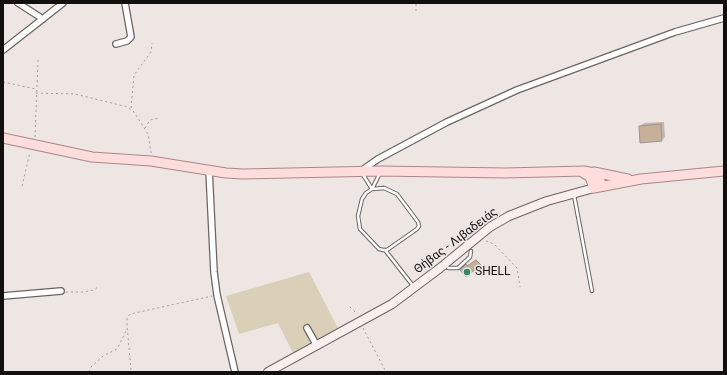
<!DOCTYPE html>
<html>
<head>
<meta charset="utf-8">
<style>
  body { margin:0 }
  #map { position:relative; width:727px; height:375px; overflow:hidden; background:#ede6e3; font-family:Roboto,sans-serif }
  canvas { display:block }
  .frame { position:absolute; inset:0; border:4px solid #12100f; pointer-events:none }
</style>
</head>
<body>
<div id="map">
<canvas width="727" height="375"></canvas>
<div class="frame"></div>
</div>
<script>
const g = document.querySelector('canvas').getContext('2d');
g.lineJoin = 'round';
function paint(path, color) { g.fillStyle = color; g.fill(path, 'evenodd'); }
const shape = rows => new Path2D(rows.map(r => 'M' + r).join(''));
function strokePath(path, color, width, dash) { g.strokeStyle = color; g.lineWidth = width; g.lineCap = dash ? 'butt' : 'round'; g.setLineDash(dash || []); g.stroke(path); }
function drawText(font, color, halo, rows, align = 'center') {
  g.font = font + ' Roboto,sans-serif'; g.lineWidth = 3; g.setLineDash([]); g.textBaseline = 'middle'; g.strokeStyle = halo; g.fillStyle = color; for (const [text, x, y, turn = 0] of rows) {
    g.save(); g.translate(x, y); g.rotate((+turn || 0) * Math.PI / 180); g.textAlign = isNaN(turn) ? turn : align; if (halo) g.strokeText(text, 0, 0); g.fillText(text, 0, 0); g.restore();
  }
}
const green = shape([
  [309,272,340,332,294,355,278,323,239,334,226,296]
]);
const shadow = shape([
  [664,122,665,137,662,140,640,126,644,123]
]);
const building = shape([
  [661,124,662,141,640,143,639,126,661,124],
  [476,260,481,265,466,277,460,270,466,264,467,266,476,260]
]);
const path = shape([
  [416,11,416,3],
  [3,82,36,89],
  [36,93,75,94,128,107,134,112,148,134,151,153],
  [131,108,134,75,151,52,152,43],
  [145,128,150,120,160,118],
  [35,137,38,60],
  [22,186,30,152],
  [486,241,494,244,517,268,520,287],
  [66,292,83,292,94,290,99,286],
  [350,307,357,314],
  [363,328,386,372],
  [131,370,127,326,127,318,130,314,212,296],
  [89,372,91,367,103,356,117,349,126,331]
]);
const lane = shape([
  [362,173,372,189,380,173],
  [384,188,397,194,418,222,419,226,417,229,387,250,383,250,379,249,360,229,358,216,362,199,366,193,372,189,384,188],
  [574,195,592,291],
  [385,250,414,287],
  [448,268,458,268,470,257,471,251]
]);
const street = shape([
  [18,3,43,19],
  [116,44,127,41,131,37,125,3],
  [3,50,63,3],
  [209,170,214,272,217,295,235,372],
  [361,171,378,159,447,122,517,90,675,32,724,18],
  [3,296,61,291],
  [307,328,317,346]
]);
const secondary = shape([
  [268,372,392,304,440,268,490,227,509,216,547,201,594,188]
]);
const primary = shape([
  [3,138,92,157,151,161,226,173,243,174,381,171,505,173,584,171,594,173,598,176,602,186],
  [582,172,590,177,594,188,641,179,724,171],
  [594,172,628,179]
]);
const markers = [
  [467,272,4,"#2d8a61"]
];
const streetNames = [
  ["Θήβας - Λιβαδειάς",456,241,-37]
];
const poiNames = [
  ["SHELL",475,272]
];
paint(green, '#dad0b8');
paint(shadow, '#0003');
paint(building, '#c7af98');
strokePath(building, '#999590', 1);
strokePath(lane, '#6b6562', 4.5);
strokePath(street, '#6b6562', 8);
strokePath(secondary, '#6b6562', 10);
strokePath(primary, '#ac8687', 11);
strokePath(path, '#a19c9a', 1, [2, 3]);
strokePath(lane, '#fff', 2.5);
strokePath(street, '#fff', 5.5);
strokePath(secondary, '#fee', 8);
strokePath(primary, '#fdd', 9);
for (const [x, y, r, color] of markers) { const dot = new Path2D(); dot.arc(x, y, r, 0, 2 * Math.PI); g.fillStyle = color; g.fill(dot); strokePath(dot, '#ede6e3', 1.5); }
drawText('12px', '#12100f', '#ede6e3', streetNames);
drawText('12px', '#12100f', '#ede6e3', poiNames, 'left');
</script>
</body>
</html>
